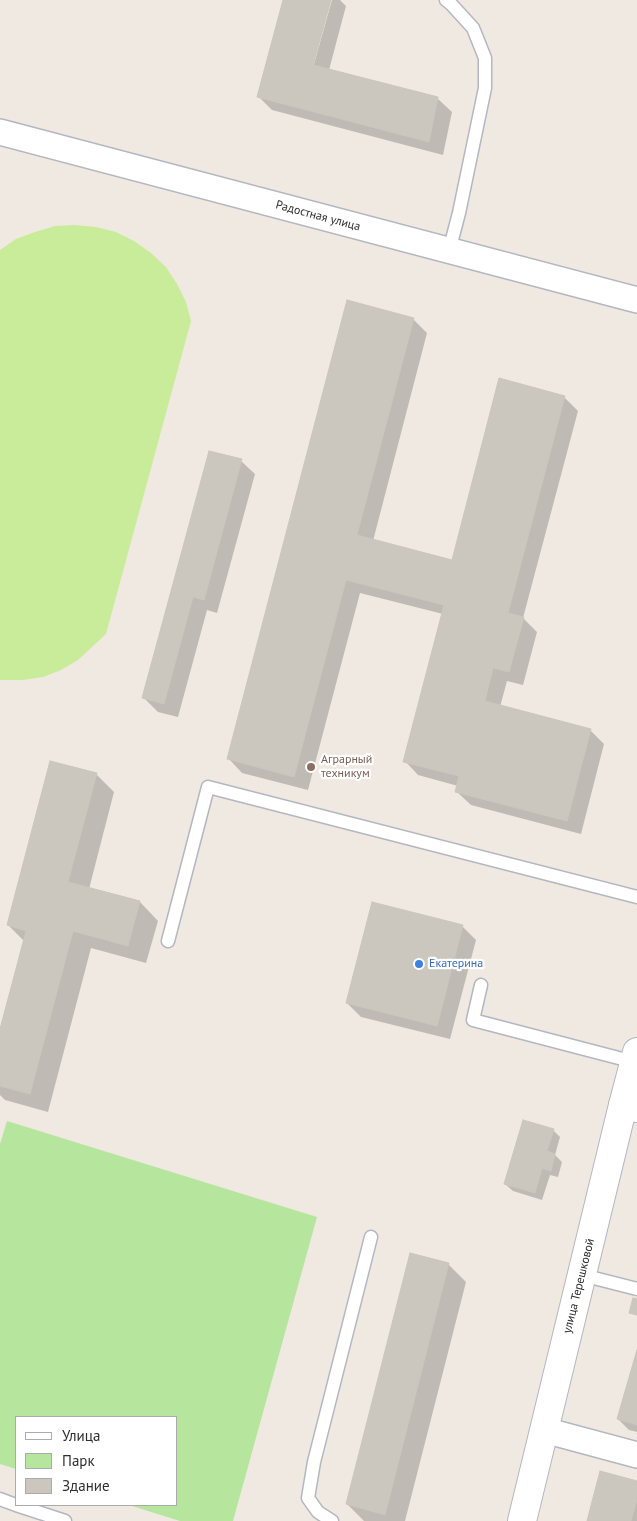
<!DOCTYPE html>
<html>
<head>
<meta charset="utf-8">
<style>
  body { margin:0 }
  #map { position:relative; width:637px; height:1521px; overflow:hidden; background:#efe9e1; font-family:"PT Sans",sans-serif }
  canvas { display:block }
  .legend { position:absolute; left:15px; top:1416px; width:162px; height:90px; box-sizing:border-box; background:#fff; border:1px solid #ababab; margin:0; padding:6px 9px; list-style:none; font-size:15px; color:#2e2e2e }
  .legend li { display:flex; align-items:center; gap:10px; height:25px }
  .legend b { width:25px; border:1px solid #ababab }
</style>
</head>
<body>
<div id="map">
<canvas width="637" height="1521"></canvas>
<ul class="legend">
<li><b style="height:6px;background:#fff"></b>Улица</li>
<li><b style="height:14px;background:#b6e59e"></b>Парк</li>
<li><b style="height:14px;background:#cbc7bf"></b>Здание</li>
</ul>
</div>
<script>
const g = document.querySelector('canvas').getContext('2d');
g.lineJoin = 'round';
function paint(path, color) { g.fillStyle = color; g.fill(path, 'evenodd'); }
const shape = rows => new Path2D(rows.map(r => 'M' + r).join(''));
function strokePath(path, color, width, dash) { g.strokeStyle = color; g.lineWidth = width; g.lineCap = dash ? 'butt' : 'round'; g.setLineDash(dash || []); g.stroke(path); }
function drawText(font, color, halo, rows, align = 'center') {
  g.font = font + ' "PT Sans",sans-serif'; g.lineWidth = 4.5; g.setLineDash([]); g.textBaseline = 'middle'; g.strokeStyle = halo; g.fillStyle = color; for (const [text, x, y, turn = 0] of rows) {
    g.save(); g.translate(x, y); g.rotate((+turn || 0) * Math.PI / 180); g.textAlign = isNaN(turn) ? turn : align; if (halo) g.strokeText(text, 0, 0); g.fillText(text, 0, 0); g.restore();
  }
}
const green = shape([
  [7,1121,317,1217,233,1521,180,1521,129,1505,176,1505,176,1417,16,1417,16,1469,0,1464,0,1144]
]);
const pitch = shape([
  [75,225,96,227,116,232,134,241,151,253,166,267,177,284,186,302,191,321,106,634,78,660,61,670,43,677,23,680,0,680,0,250,16,239,35,232,55,226]
]);
const shadow = shape([
  [284,0,330,0,310,70,312,71,332,0,340,0,346,6,329,70,438,99,452,112,443,155,272,110,258,96],
  [413,319,427,333,373,541,453,562,564,397,578,411,523,618,537,632,523,685,507,681,500,707,590,730,604,744,581,834,471,805,457,792,458,786,418,775,405,761,443,614,360,593,308,790,242,773,229,759],
  [241,461,255,474,217,613,207,610,178,717,158,712,144,698],
  [96,774,114,792,89,889,140,902,158,921,146,963,91,948,48,1112,5,1100,0,1095,0,1034,24,941,8,925],
  [462,926,476,940,450,1039,361,1017,347,1003],
  [553,1130,560,1137,555,1155,562,1162,558,1177,550,1175,542,1200,513,1191,505,1184],
  [448,1264,466,1282,405,1521,364,1521,347,1504],
  [637,1354,637,1432,629,1430,618,1419],
  [637,1482,637,1521,588,1521]
]);
const building = shape([
  [283,0,331,0,313,65,438,97,429,142,257,97,283,0],
  [347,300,414,318,357,535,452,560,499,378,565,396,508,613,524,617,509,672,493,668,485,701,591,729,567,821,455,792,459,776,403,762,444,605,346,580,294,777,227,759,347,300],
  [209,451,242,459,204,600,193,597,164,704,142,698,209,451],
  [50,761,97,773,68,882,140,901,128,946,73,931,30,1094,0,1086,0,1029,26,931,7,925,50,761],
  [372,902,463,925,437,1026,346,1003,372,902],
  [523,1120,554,1129,547,1151,555,1154,551,1171,542,1168,535,1193,504,1184,523,1120],
  [410,1253,449,1263,385,1515,346,1504,410,1253],
  [633,1298,637,1299,637,1315,629,1313,633,1298],
  [637,1350,637,1425,617,1419,637,1350],
  [600,1471,637,1481,637,1499,631,1521,587,1521,600,1471]
]);
const service = shape([
  [446,0,451,4,473,28,485,58,485,88,459,213,449,251],
  [168,941,208,787,637,897],
  [481,985,473,1020,634,1062],
  [582,1275,637,1289],
  [0,1499,16,1505],
  [16,1505,65,1521],
  [332,1521,318,1512,308,1498,314,1462,371,1237]
]);
const minor = shape([
  [0,132,637,300],
  [544,1430,637,1455]
]);
const tertiary = shape([
  [623,1105,637,1052]
]);
const secondary = shape([
  [522,1521,623,1105,637,1108]
]);
const markers = [
  [311,767,5,"#8d6e63"],
  [419,964,5,"#3f7fe0"]
];
const streetNames = [
  ["Радостная улица",318,216,15],
  ["улица Терешковой",579,1286,-76]
];
const educationNames = [
  ["Аграрный",321,760],
  ["техникум",321,774]
];
const shopNames = [
  ["Екатерина",429,964]
];
paint(green, '#b6e59e');
paint(pitch, '#c9ec9a');
paint(shadow, '#0003');
paint(building, '#cbc7bf');
strokePath(building, '#cbc5ba', 1);
strokePath(service, '#b4b7c1', 15);
strokePath(minor, '#b4b7c1', 28);
strokePath(tertiary, '#b4b7c1', 30);
strokePath(secondary, '#b4b7c1', 30);
strokePath(service, '#fff', 12);
strokePath(minor, '#fff', 25);
strokePath(tertiary, '#fff', 28);
strokePath(secondary, '#fff', 28);
for (const [x, y, r, color] of markers) { const dot = new Path2D(); dot.arc(x, y, r, 0, 2 * Math.PI); g.fillStyle = color; g.fill(dot); strokePath(dot, '#fff', 2); }
drawText('12px', '#2e2e2e', '#fff', streetNames);
drawText('12px', '#785e54', '#fff', educationNames, 'left');
drawText('12px', '#366cbe', '#fff', shopNames, 'left');
</script>
</body>
</html>
